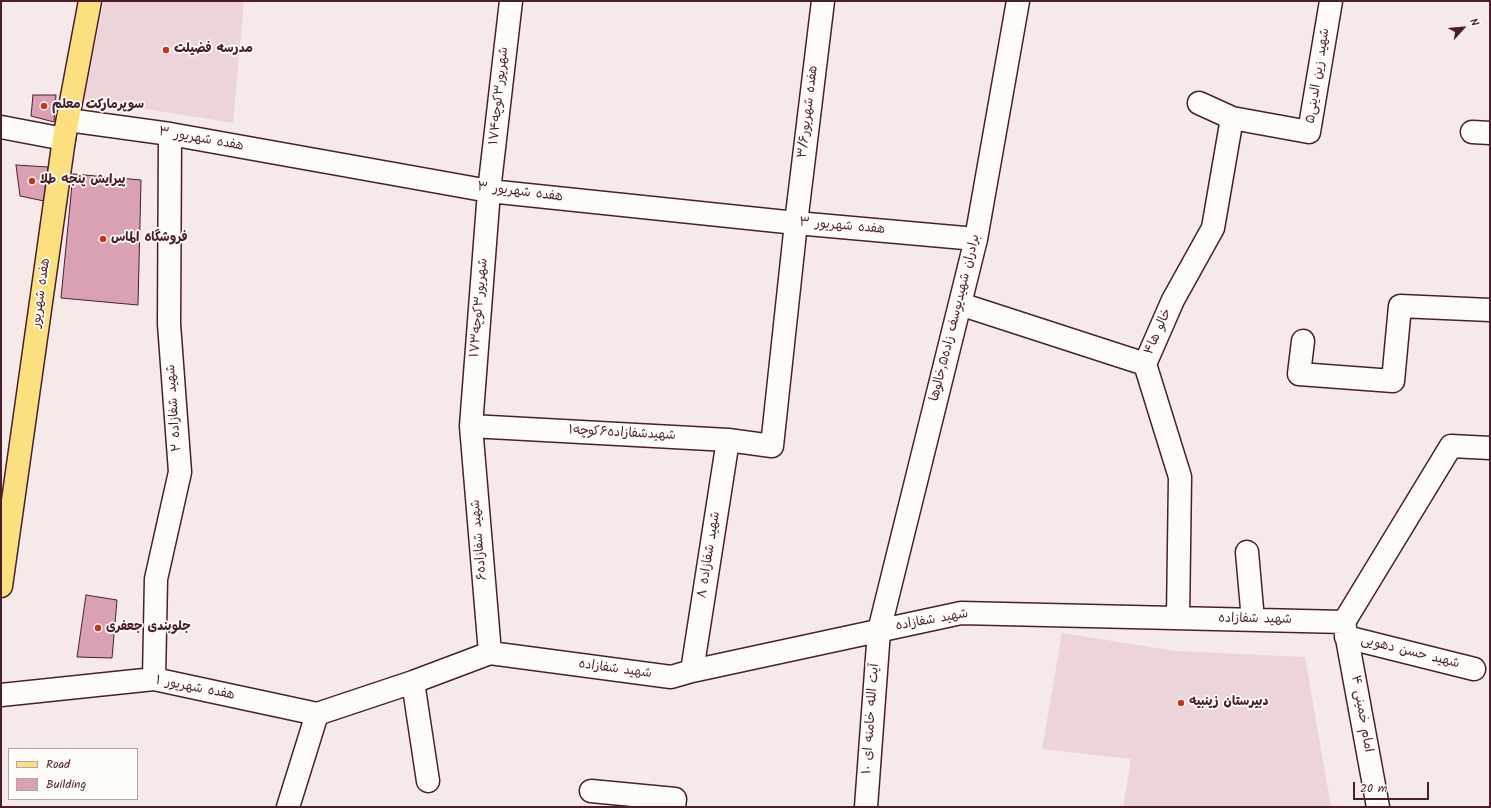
<!DOCTYPE html>
<html>
<head>
<meta charset="utf-8">
<style>
  body { margin:0 }
  #map { position:relative; width:1491px; height:808px; overflow:hidden; background:#f6eae9; font-family:Kalam,sans-serif }
  canvas { display:block }
  .frame { position:absolute; inset:0; border:2px solid #4a1f2b; pointer-events:none }
  .legend { position:absolute; left:8px; top:748px; width:130px; height:52px; box-sizing:border-box; background:#fdfcf7; border:1px solid #b5a4a5; margin:0; padding:5px 7px; list-style:none; font-size:12px; color:#4a1f2b }
  .legend li { display:flex; align-items:center; gap:8px; height:20px }
  .legend b { width:20px; border:1px solid #b5a4a5 }
  .north { position:absolute; left:1443px; top:8px; width:40px; height:40px; -webkit-text-stroke:3px #fdfcf7; paint-order:stroke; rotate:63deg; font-size:11px; font-weight:700; line-height:16px; text-align:center; color:#4a1f2b }
  .north::after { content:''; display:block; margin:auto; width:14px; height:18px; background:#4a1f2b; clip-path:polygon(50% 0,100% 100%,50% 72%,0 100%) }
  .scale { position:absolute; left:1353px; top:782px; width:76px; height:18px; box-sizing:border-box; border:2px solid #4a1f2b; border-top:0; padding-left:5px; font-size:12px; line-height:14px; white-space:nowrap; color:#4a1f2b; -webkit-text-stroke:3px #fdfcf7; paint-order:stroke }
</style>
</head>
<body>
<div id="map">
<canvas width="1491" height="808"></canvas>
<div class="frame"></div>
<ul class="legend">
<li><b style="height:5px;background:#fce080"></b>Road</li>
<li><b style="height:11px;background:#d9a1b3"></b>Building</li>
</ul>
<div class="north">N</div>
<div class="scale">20 m</div>
</div>
<script>
const g = document.querySelector('canvas').getContext('2d');
g.lineJoin = 'round';
function paint(path, color) { g.fillStyle = color; g.fill(path, 'evenodd'); }
const shape = rows => new Path2D(rows.map(r => 'M' + r).join(''));
function strokePath(path, color, width, dash) { g.strokeStyle = color; g.lineWidth = width; g.lineCap = dash ? 'butt' : 'round'; g.setLineDash(dash || []); g.stroke(path); }
function drawText(font, color, halo, rows, align = 'center') {
  g.font = font + ' Kalam,"Playpen Sans Arabic",sans-serif'; g.lineWidth = 3.5; g.setLineDash([]); g.textBaseline = 'middle'; g.strokeStyle = halo; g.fillStyle = color; for (const [text, x, y, turn = 0] of rows) {
    g.save(); g.translate(x, y); g.rotate((+turn || 0) * Math.PI / 180); g.textAlign = isNaN(turn) ? turn : align; if (halo) g.strokeText(text, 0, 0); g.fillText(text, 0, 0); g.restore();
  }
}
const built = shape([
  [104,1,244,1,233,123,84,99],
  [1062,633,1176,651,1305,657,1331,807,1123,807,1131,759,1042,749]
]);
const building = shape([
  [33,95,56,95,54,122,31,116,33,95],
  [16,165,48,167,44,201,20,196,16,165],
  [73,174,141,180,138,305,61,298,73,174],
  [86,595,117,600,112,658,77,657,86,595]
]);
const minor = shape([
  [1199,103,1232,118,1309,132,1331,1],
  [68,120,170,134,489,191,796,223,976,239],
  [1,127,64,139],
  [1472,132,1490,133],
  [960,304,1145,364,1173,300,1213,228,1232,118],
  [1303,341,1299,374,1393,381,1400,306,1490,310],
  [1145,364,1180,477,1178,618],
  [471,426,728,440,772,446,796,223,823,1],
  [1247,552,1253,620],
  [1344,622,1378,807],
  [1346,637,1474,669],
  [490,653,471,426,489,191,511,1],
  [692,671,728,440],
  [154,679,156,579,180,472,169,324,170,134],
  [413,682,428,781],
  [1,695,154,679,317,714],
  [317,714,413,682,490,653,671,677,692,671,961,613,1344,622,1451,446,1490,448],
  [591,791,675,799,674,807],
  [288,807,317,714],
  [866,807,879,631,976,239,1018,1]
]);
const major = shape([
  [1,586,64,139,90,1]
]);
const markers = [
  [166,50,4,"#c8321e"],
  [44,106,4,"#c8321e"],
  [32,181,4,"#c8321e"],
  [103,239,4,"#c8321e"],
  [98,628,4,"#c8321e"],
  [1181,703,4,"#c8321e"]
];
const poiNames = [
  ["مدرسه فضیلت",174,50],
  ["سوپرمارکت معلم",52,106],
  ["پیرایش پنجه طلا",40,181],
  ["فروشگاه الماس",111,239],
  ["جلوبندی جعفری",106,628],
  ["دبیرستان زینبیه",1189,703]
];
const streetNames = [
  ["شهید زین الدینی۵",1319,76,-81],
  ["۱۷شهریور۳کوچه۴",500,96,-84],
  ["هفده شهریور۳/۶",809,112,-83],
  ["هفده شهریور ۳",201,140,10],
  ["هفده شهریور ۳",520,193,7],
  ["هفده شهریور ۳",842,227,5],
  ["هفده شهریور",42,293,-82],
  ["۱۷شهریور۳کوچه۳",480,308,-85],
  ["برادران شهیدیوسف زاده۵,خالوها",956,318,-76],
  ["خالو ها۴",1159,332,-66],
  ["شهید شفازاده ۲",175,408,-94],
  ["شهیدشفازاده۶کوچه۱",622,434,3],
  ["شهید شفازاده۶",480,540,-95],
  ["شهید شفازاده ۸",710,555,-81],
  ["شهید شفازاده",1255,620,1],
  ["شهید شفازاده",932,621,-10],
  ["شهید حسن دهویی",1410,653,14],
  ["شهید شفازاده",615,670,8],
  ["هفده شهریور ۱",195,689,11],
  ["امام خمینی ۴",1361,714,80],
  ["آیت الله خامنه ای ۱۰",872,719,-86]
];
paint(built, '#edd4d9');
paint(building, '#d9a1b3');
strokePath(building, '#4a1f2b', 1);
strokePath(minor, '#4a1f2b', 25);
strokePath(major, '#4a1f2b', 25);
strokePath(minor, '#fdfcf7', 22);
strokePath(major, '#fce080', 22);
for (const [x, y, r, color] of markers) { const dot = new Path2D(); dot.arc(x, y, r, 0, 2 * Math.PI); g.fillStyle = color; g.fill(dot); strokePath(dot, '#fdfcf7', 1.5); }
drawText('bold 13px', '#4a1f2b', '#fdfcf7', poiNames, 'left');
drawText('13px', '#4a1f2b', '#fdfcf7', streetNames);
</script>
</body>
</html>
